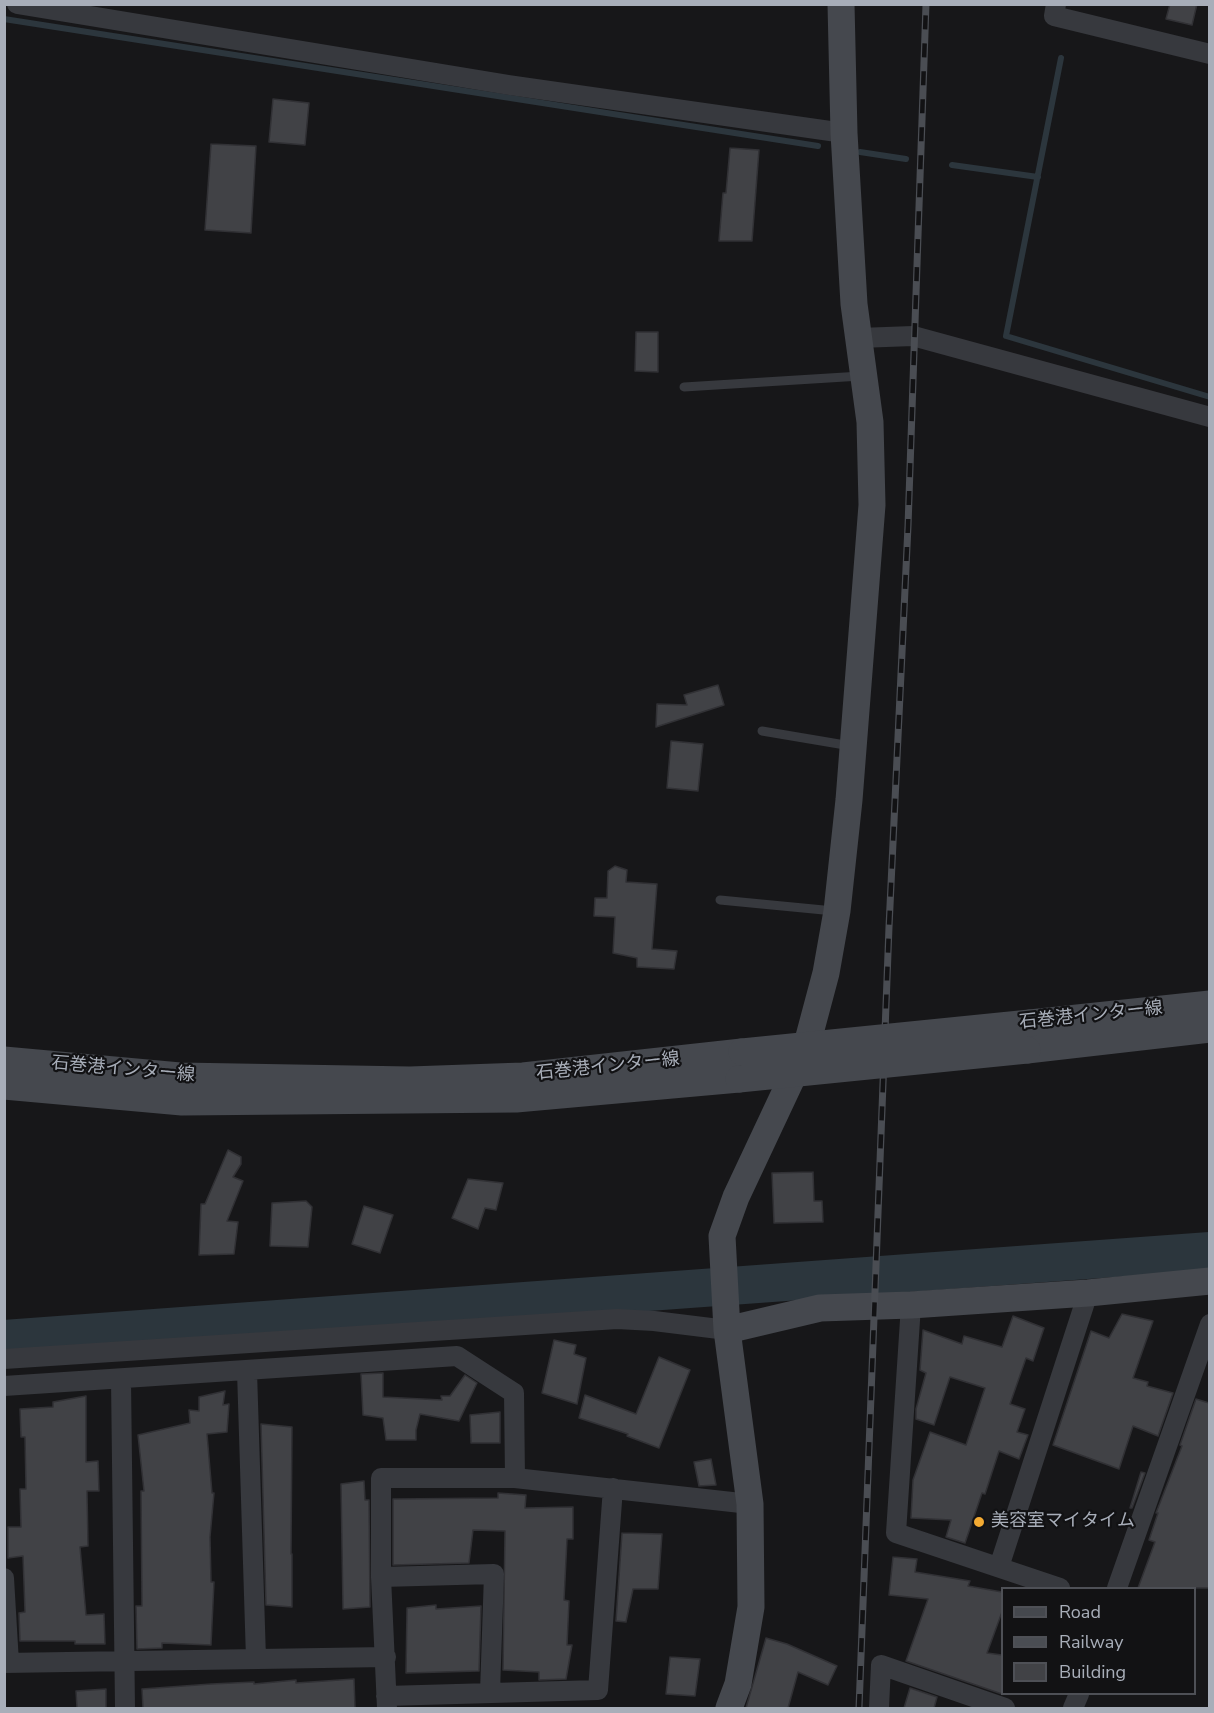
<!DOCTYPE html>
<html>
<head>
<meta charset="utf-8">
<style>
  body { margin:0 }
  #map { position:relative; width:1214px; height:1713px; overflow:hidden; background:#171719; font-family:"Nunito Sans",sans-serif }
  canvas { display:block }
  .frame { position:absolute; inset:0; border:6px solid #a8aeb9; pointer-events:none }
  .legend { position:absolute; left:1001px; top:1587px; width:195px; height:108px; box-sizing:border-box; background:#121214; border:2px solid #4e5056; margin:0; padding:8px 10px; list-style:none; font-size:18px; color:#a8aeb9 }
  .legend li { display:flex; align-items:center; gap:12px; height:30px }
  .legend b { width:30px; border:2px solid #4e5056 }
</style>
</head>
<body>
<div id="map">
<canvas width="1214" height="1713"></canvas>
<div class="frame"></div>
<ul class="legend">
<li><b style="height:8px;background:#45484e"></b>Road</li>
<li><b style="height:8px;background:#4a4d53"></b>Railway</li>
<li><b style="height:16px;background:#414246"></b>Building</li>
</ul>
</div>
<script>
const g = document.querySelector('canvas').getContext('2d');
g.lineJoin = 'round';
const shape = rows => new Path2D(rows.map(r => 'M' + r).join(''));
function strokePath(path, color, width, dash) { g.strokeStyle = color; g.lineWidth = width; g.lineCap = dash ? 'butt' : 'round'; g.setLineDash(dash || []); g.stroke(path); }
function paint(path, color) { g.fillStyle = color; g.fill(path, 'evenodd'); }
function drawText(font, color, halo, rows, align = 'center') {
  g.font = font + ' "Nunito Sans","Noto Sans JP",sans-serif'; g.lineWidth = 4.5; g.setLineDash([]); g.textBaseline = 'middle'; g.strokeStyle = halo; g.fillStyle = color; for (const [text, x, y, turn = 0] of rows) {
    g.save(); g.translate(x, y); g.rotate((+turn || 0) * Math.PI / 180); g.textAlign = isNaN(turn) ? turn : align; if (halo) g.strokeText(text, 0, 0); g.fillText(text, 0, 0); g.restore();
  }
}
const stream = shape([
  [4,19,818,146],
  [1061,58,1006,336,1210,397],
  [860,152,906,159],
  [952,165,1038,177]
]);
const river = shape([
  [4,1339,1210,1251]
]);
const building = shape([
  [1170,4,1197,4,1192,25,1166,19,1170,4],
  [273,99,309,103,305,145,269,142,273,99],
  [211,144,256,146,251,233,205,230,211,144],
  [730,148,759,150,752,241,719,241,723,193,726,193,730,148],
  [636,332,658,332,658,372,635,371,636,332],
  [718,685,724,705,656,727,657,704,687,705,684,695,718,685],
  [671,741,703,744,698,791,667,788,671,741],
  [615,866,627,870,626,882,657,884,652,949,677,951,674,969,637,967,637,958,613,953,615,917,594,916,595,898,607,898,608,871,615,866],
  [228,1150,241,1157,241,1164,233,1177,243,1181,227,1221,238,1222,234,1254,199,1255,201,1204,205,1204,228,1150],
  [813,1172,814,1201,822,1201,823,1222,774,1223,772,1173,813,1172],
  [468,1179,503,1183,496,1210,485,1208,478,1229,452,1218,468,1179],
  [306,1201,312,1207,308,1247,270,1246,272,1203,306,1201],
  [364,1206,393,1215,380,1253,352,1244,364,1206],
  [1122,1314,1153,1321,1133,1378,1148,1382,1147,1386,1173,1393,1158,1436,1133,1426,1119,1469,1053,1445,1091,1331,1109,1338,1122,1314],
  [1013,1316,1044,1328,1033,1361,1026,1358,1010,1404,1025,1409,1017,1432,1028,1435,1019,1459,999,1451,985,1494,982,1493,965,1543,946,1537,951,1520,911,1518,913,1480,930,1432,966,1445,985,1388,950,1377,934,1425,916,1419,916,1409,926,1373,920,1370,923,1330,962,1344,964,1336,1002,1347,1013,1316],
  [554,1340,576,1345,574,1354,586,1358,577,1404,542,1393,554,1340],
  [659,1357,690,1370,659,1448,627,1436,628,1434,579,1418,585,1395,636,1414,659,1357],
  [383,1373,383,1397,442,1400,441,1396,450,1396,465,1375,477,1383,459,1421,420,1414,416,1430,416,1440,386,1440,383,1418,363,1415,361,1374,383,1373],
  [225,1391,223,1405,229,1404,227,1432,207,1434,212,1493,214,1493,210,1537,211,1582,214,1582,211,1645,162,1643,162,1648,137,1649,136,1606,142,1606,141,1491,144,1491,138,1435,190,1423,189,1410,199,1411,199,1397,225,1391],
  [86,1396,86,1462,98,1461,99,1491,87,1491,88,1546,80,1547,86,1615,104,1614,105,1644,75,1644,75,1641,20,1641,19,1613,25,1612,23,1556,8,1558,8,1527,21,1527,20,1489,26,1489,25,1437,21,1437,20,1409,53,1407,53,1402,86,1396],
  [1196,1399,1209,1403,1209,1588,1138,1588,1155,1542,1149,1540,1158,1513,1156,1513,1182,1446,1180,1445,1196,1399],
  [500,1412,500,1443,471,1443,470,1415,500,1412],
  [261,1424,292,1427,291,1554,292,1554,292,1607,266,1605,261,1424],
  [711,1459,716,1485,699,1486,694,1462,711,1459],
  [1141,1472,1145,1473,1132,1508,1130,1508,1141,1472],
  [364,1481,365,1500,369,1500,370,1607,343,1609,341,1484,364,1481],
  [498,1493,526,1495,525,1508,573,1507,573,1539,567,1539,564,1600,569,1601,567,1645,572,1645,566,1679,539,1680,539,1672,503,1670,505,1531,473,1530,469,1563,393,1565,393,1499,498,1498,498,1493],
  [622,1533,662,1534,658,1589,633,1589,626,1622,616,1621,622,1533],
  [893,1557,917,1559,915,1572,970,1581,968,1586,1002,1592,1002,1612,987,1653,1002,1655,1002,1694,906,1661,928,1599,889,1595,893,1557],
  [436,1605,436,1609,481,1606,479,1671,406,1673,407,1608,436,1605],
  [766,1638,787,1644,837,1666,828,1685,798,1672,788,1708,746,1708,766,1638],
  [670,1657,700,1659,695,1696,666,1694,670,1657],
  [354,1679,355,1708,143,1708,142,1689,211,1684,254,1682,254,1684,296,1680,296,1683,354,1679],
  [910,1688,937,1697,934,1708,904,1708,910,1688],
  [106,1689,106,1708,77,1708,76,1691,106,1689]
]);
const lane = shape([
  [684,387,861,376],
  [762,731,851,746],
  [720,900,834,911]
]);
const street = shape([
  [17,4,509,85,844,133],
  [1056,4,1054,16,1210,54],
  [859,338,913,336,1210,417],
  [911,1305,896,1533,1060,1588],
  [4,1359,617,1319,654,1321,727,1330],
  [247,1371,256,1659],
  [121,1380,125,1708],
  [4,1386,457,1356,514,1393,515,1478],
  [999,1567,1088,1293],
  [381,1577,494,1574,490,1692],
  [4,1578,9,1663],
  [1117,1588,1210,1324],
  [4,1663,386,1657],
  [386,1696,598,1690,613,1488],
  [387,1708,381,1577,381,1478,515,1478,750,1504],
  [879,1708,881,1665,1005,1708],
  [1073,1708,1079,1694]
]);
const secondary = shape([
  [1030,1023,1210,1004],
  [1027,1050,1210,1029],
  [4,1060,180,1076,410,1080,523,1076,742,1052],
  [4,1086,182,1102,516,1099,739,1079],
  [727,1330,820,1308,911,1305,1088,1293,1210,1281],
  [729,1708,738,1684,751,1607,750,1504,727,1330,722,1236,736,1197,806,1048,826,973,837,911,849,800,872,505,870,422,854,304,844,133,841,4]
]);
const rail = shape([
  [859,1708,889,927,908,526,926,4]
]);
const secondaryBridge = shape([
  [742,1052,1030,1023],
  [739,1079,1027,1050]
]);
const markers = [
  [979,1522,6,"#f4ab33"]
];
const streetNames = [
  ["石巻港インター線",1091,1016,-6],
  ["石巻港インター線",608,1067,-6],
  ["石巻港インター線",123,1070,5]
];
const poiNames = [
  ["美容室マイタイム",991,1522]
];
strokePath(stream, '#2c363d', 6);
strokePath(river, '#2c363d', 38);
paint(building, '#414246');
strokePath(building, '#313135', 1.5);
strokePath(lane, '#37393e', 9);
strokePath(street, '#37393e', 20);
strokePath(secondary, '#45484e', 27);
strokePath(rail, '#4a4d53', 7);
strokePath(rail, '#121214', 4.5, [14]);
strokePath(secondaryBridge, '#45484e', 27);
for (const [x, y, r, color] of markers) { const dot = new Path2D(); dot.arc(x, y, r, 0, 2 * Math.PI); g.fillStyle = color; g.fill(dot); strokePath(dot, '#121214', 2); }
drawText('18px', '#a8aeb9', '#121214', streetNames);
drawText('18px', '#a8aeb9', '#121214', poiNames, 'left');
</script>
</body>
</html>
